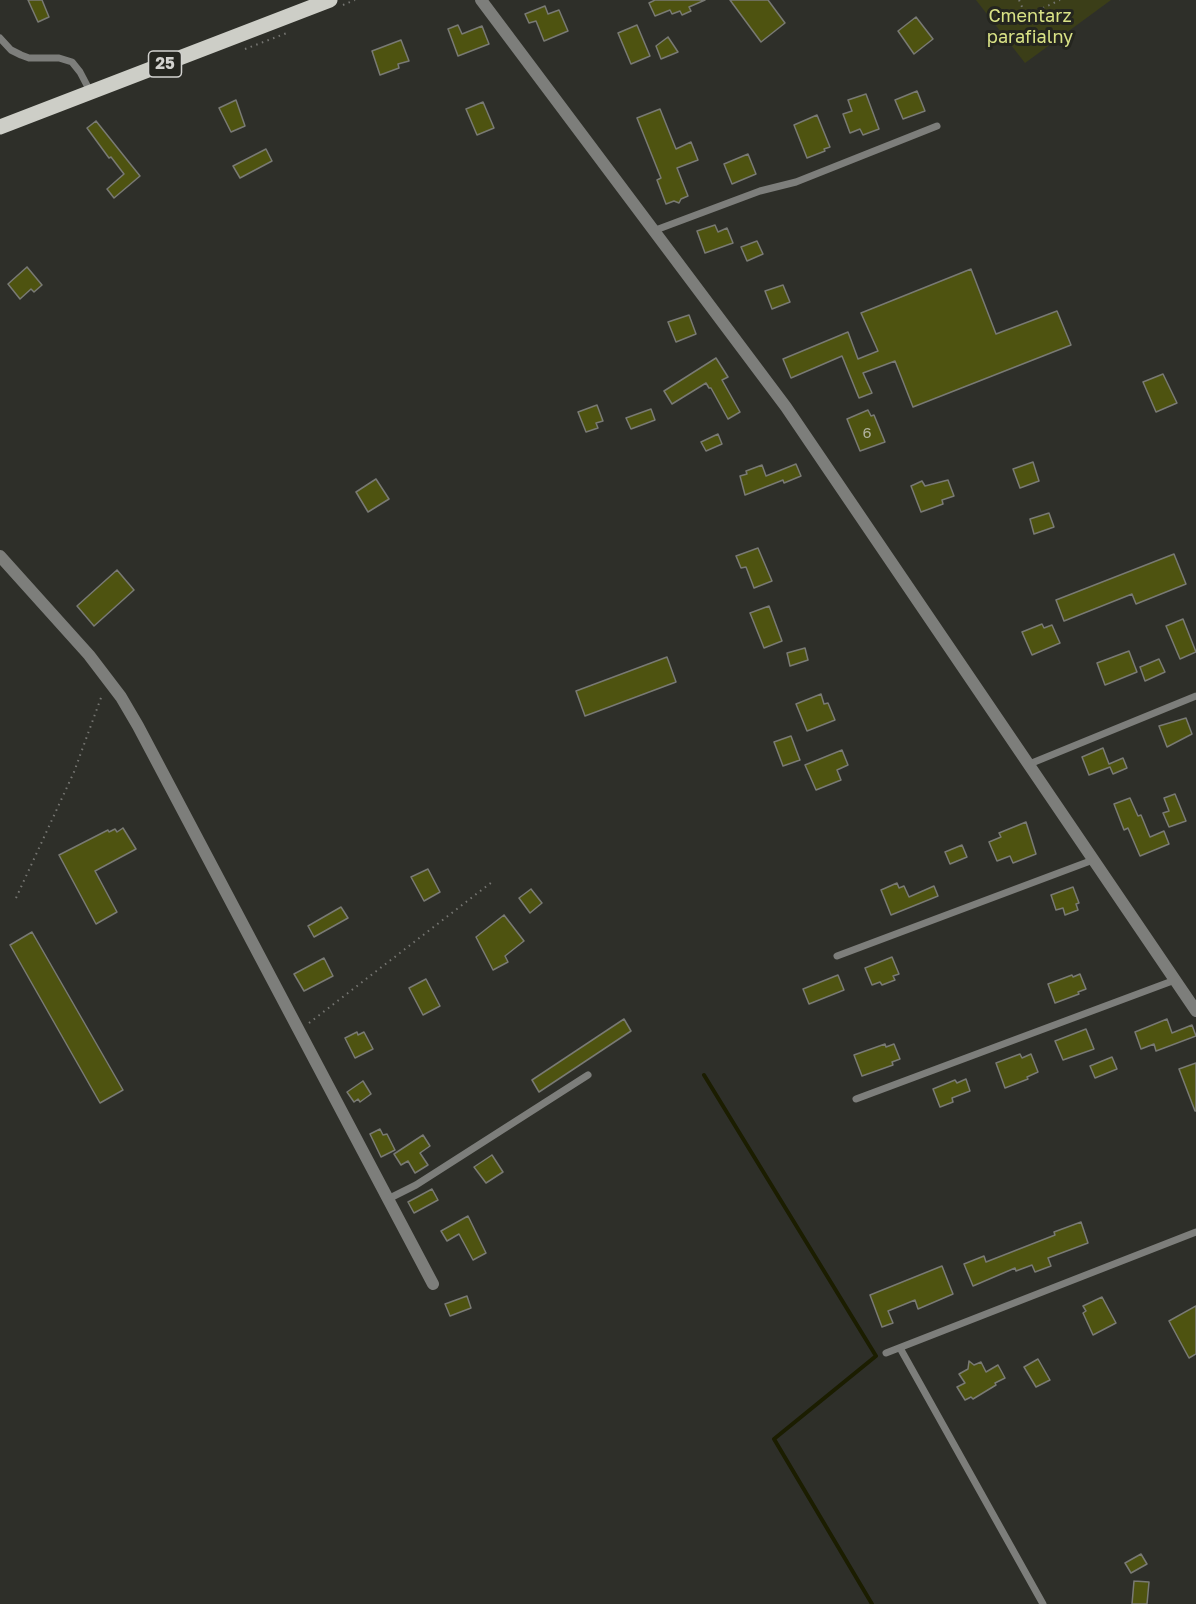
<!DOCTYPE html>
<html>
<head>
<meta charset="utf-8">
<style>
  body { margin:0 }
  canvas { display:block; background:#2e2f29 }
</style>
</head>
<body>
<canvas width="1196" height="1604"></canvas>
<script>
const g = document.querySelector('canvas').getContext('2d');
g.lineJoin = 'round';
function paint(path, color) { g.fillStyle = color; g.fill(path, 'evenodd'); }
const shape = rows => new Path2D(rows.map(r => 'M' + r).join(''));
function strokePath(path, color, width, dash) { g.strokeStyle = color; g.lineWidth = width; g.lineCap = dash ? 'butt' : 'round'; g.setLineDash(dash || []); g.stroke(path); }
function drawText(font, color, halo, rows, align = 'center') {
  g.font = font + ' "Golos Text",sans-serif'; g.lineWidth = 6; g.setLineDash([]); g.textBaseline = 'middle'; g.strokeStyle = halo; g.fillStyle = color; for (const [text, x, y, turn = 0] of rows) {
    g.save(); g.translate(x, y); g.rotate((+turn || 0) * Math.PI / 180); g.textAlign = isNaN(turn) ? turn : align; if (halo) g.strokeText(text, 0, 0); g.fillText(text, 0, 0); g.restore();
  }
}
const green = shape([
  [976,0,1111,0,1025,63]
]);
const stream = shape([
  [704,1075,876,1356,774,1439,872,1604]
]);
const building = shape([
  [28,0,42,0,49,17,38,22,28,0],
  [655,0,705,0,689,7,691,11,682,15,680,11,672,14,670,10,655,16,649,3,655,0],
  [730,0,768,0,785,23,761,42,730,0],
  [545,6,548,14,559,10,568,31,544,41,536,21,529,23,525,14,545,6],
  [916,17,933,39,914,54,898,31,916,17],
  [458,25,462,34,482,26,489,44,458,56,448,29,458,25],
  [637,25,650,56,631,64,618,33,637,25],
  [668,37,678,52,661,59,656,46,668,37],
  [401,40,409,61,398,64,399,68,380,75,372,51,401,40],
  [917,91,925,111,903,119,895,100,917,91],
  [866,94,879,129,863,135,860,129,850,133,843,114,852,111,848,100,866,94],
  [236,100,245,126,231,132,219,108,236,100],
  [483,102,494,128,477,135,466,109,483,102],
  [660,109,676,149,691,142,698,160,677,168,688,196,681,199,679,203,674,201,666,204,657,180,661,178,637,118,660,109],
  [817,115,830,147,824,149,825,151,807,158,794,125,817,115],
  [96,121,140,176,114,198,107,189,124,174,111,157,109,158,87,128,96,121],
  [266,149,272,161,240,178,233,166,266,149],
  [748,154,756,174,732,184,724,164,748,154],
  [715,225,718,232,727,228,733,243,705,253,697,231,715,225],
  [757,241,763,254,747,261,741,247,757,241],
  [27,267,42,285,34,292,31,289,20,299,8,284,27,267],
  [971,269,996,334,1057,311,1071,345,913,407,895,361,863,373,872,393,859,398,842,356,791,378,783,359,848,332,858,359,878,351,861,313,971,269],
  [783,285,790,302,772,309,765,291,783,285],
  [689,315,696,334,676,342,668,322,689,315],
  [716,358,728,377,722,380,740,412,728,419,711,388,709,388,706,383,672,404,664,391,716,358],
  [1163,374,1177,403,1156,412,1143,382,1163,374],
  [597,405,603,421,596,423,598,428,586,432,578,412,597,405],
  [651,409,655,420,631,429,626,418,651,409],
  [868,410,871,416,874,415,885,442,860,451,847,419,868,410],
  [718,434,722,444,706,451,701,442,718,434],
  [1033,462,1039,481,1020,488,1013,469,1033,462],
  [796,464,801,476,784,483,783,480,745,495,740,476,747,474,746,471,762,465,766,476,796,464],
  [376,479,389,499,368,512,356,492,376,479],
  [948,480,954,496,942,500,943,504,921,512,911,486,922,481,925,486,948,480],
  [1049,513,1054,527,1034,534,1030,519,1049,513],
  [758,548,772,581,754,588,746,567,741,568,736,556,758,548],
  [1174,554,1186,584,1136,604,1132,594,1064,621,1056,600,1174,554],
  [117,570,134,590,94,626,77,606,117,570],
  [769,606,782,641,764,648,750,613,769,606],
  [1183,619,1196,652,1180,659,1166,626,1183,619],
  [1042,624,1044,628,1052,625,1060,643,1032,655,1022,632,1042,624],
  [805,648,808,660,790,666,787,653,805,648],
  [1129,651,1137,672,1105,685,1097,663,1129,651],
  [667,657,676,682,585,716,576,691,667,657],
  [1159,659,1165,672,1145,681,1140,667,1159,659],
  [821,694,824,704,828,703,835,720,807,731,796,704,821,694],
  [1186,718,1192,734,1167,747,1159,726,1186,718],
  [791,736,800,760,783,766,774,742,791,736],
  [1103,748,1109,764,1123,758,1127,768,1113,774,1110,767,1089,775,1082,757,1103,748],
  [842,750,848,765,837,770,841,780,816,790,805,765,842,750],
  [1175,794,1186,821,1169,827,1163,813,1169,811,1164,798,1175,794],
  [1130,798,1138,816,1141,815,1150,837,1164,831,1169,844,1140,856,1128,828,1124,830,1114,804,1130,798],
  [1026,822,1036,854,1013,863,1010,856,997,861,989,842,1001,837,999,833,1026,822],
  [123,828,136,849,95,871,117,912,96,924,59,855,108,830,109,832,115,829,117,832,123,828],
  [962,845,967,857,950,864,945,852,962,845],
  [428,869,440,892,424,901,411,877,428,869],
  [897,883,899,888,904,886,909,897,934,886,938,896,891,915,881,890,897,883],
  [1073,887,1079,903,1076,904,1078,910,1065,915,1063,908,1056,910,1051,895,1073,887],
  [531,889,542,903,530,913,519,898,531,889],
  [341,907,348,918,314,937,308,926,341,907],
  [504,915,524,941,505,956,508,962,493,970,476,937,504,915],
  [32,932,123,1090,100,1103,10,945,32,932],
  [892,957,899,974,893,976,895,980,882,985,880,982,872,985,865,968,892,957],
  [324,958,333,976,304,991,294,974,324,958],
  [1080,974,1086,989,1078,992,1079,994,1055,1003,1048,984,1072,975,1073,977,1080,974],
  [838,975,844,990,809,1004,803,989,838,975],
  [426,979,440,1006,423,1015,409,988,426,979],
  [624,1019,631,1031,539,1092,532,1080,624,1019],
  [1167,1019,1172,1033,1192,1025,1196,1036,1156,1051,1154,1044,1141,1049,1135,1032,1167,1019],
  [1086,1029,1094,1049,1063,1060,1055,1041,1086,1029],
  [357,1032,358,1035,364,1032,373,1049,355,1058,345,1038,357,1032],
  [885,1044,886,1047,894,1044,900,1059,892,1062,893,1065,862,1076,854,1055,885,1044],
  [1020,1054,1022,1058,1031,1054,1038,1072,1027,1077,1028,1079,1005,1088,996,1063,1020,1054],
  [1112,1057,1117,1069,1095,1078,1090,1066,1112,1057],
  [1196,1063,1196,1111,1195,1111,1179,1069,1196,1063],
  [966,1079,970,1091,952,1098,953,1102,940,1107,933,1089,955,1080,957,1083,966,1079],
  [363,1081,371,1094,360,1102,358,1099,354,1102,347,1092,363,1081],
  [380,1129,383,1135,387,1134,395,1150,381,1157,370,1134,380,1129],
  [423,1135,430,1146,420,1153,428,1165,415,1173,408,1161,401,1165,394,1154,423,1135],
  [492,1155,503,1172,486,1183,474,1167,492,1155],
  [432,1189,438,1200,414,1213,408,1202,432,1189],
  [468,1216,486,1253,473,1260,459,1234,447,1241,441,1231,468,1216],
  [1081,1222,1088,1243,1048,1258,1051,1266,1035,1272,1032,1265,1016,1271,1015,1268,973,1286,964,1264,984,1256,986,1262,1055,1235,1054,1232,1081,1222],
  [942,1266,953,1294,918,1309,915,1300,888,1311,893,1323,882,1327,870,1295,942,1266],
  [467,1296,471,1308,450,1316,445,1304,467,1296],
  [1102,1297,1116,1323,1093,1335,1083,1313,1086,1311,1083,1306,1102,1297],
  [1196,1306,1196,1354,1189,1358,1169,1321,1196,1306],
  [1038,1359,1050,1380,1036,1387,1024,1367,1038,1359],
  [969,1361,974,1365,981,1362,986,1372,998,1365,1005,1378,995,1383,996,1385,973,1399,971,1397,965,1400,957,1387,965,1383,959,1374,968,1369,969,1361],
  [1141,1554,1147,1564,1131,1573,1125,1563,1141,1554],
  [1134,1581,1149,1582,1147,1604,1132,1604,1134,1581]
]);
const path = shape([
  [1019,0,1026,16,1060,0],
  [343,5,355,0],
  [245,49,287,33],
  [16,898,74,772,102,695],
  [309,1023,492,882]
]);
const lane = shape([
  [0,38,11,50,21,55,29,58,59,58,72,62,80,72,91,93],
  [653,231,760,191,796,182,937,126],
  [1027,765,1196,696],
  [837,956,1093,860],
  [856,1099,1175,980],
  [388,1199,416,1185,588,1075],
  [900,1348,1043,1604],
  [886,1353,1196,1232]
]);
const street = shape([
  [481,0,786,407,1196,1011],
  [0,556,89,655,121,697,138,726,433,1284]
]);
const primary = shape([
  [0,127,330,0]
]);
const numberNames = [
  ["6",867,433]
];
const shields = [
  [165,64,33]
];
const shieldNames = [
  ["25",165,64]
];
const parkNames = [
  ["Cmentarz",1030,16],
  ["parafialny",1030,37]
];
paint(green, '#3b3e18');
strokePath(stream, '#1b1d00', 4);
paint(building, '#4e5310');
strokePath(building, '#797a74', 1.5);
strokePath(path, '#757571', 2, [1.5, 4.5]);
strokePath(lane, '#7d7e7b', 7);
strokePath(street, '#7d7e7b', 12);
strokePath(primary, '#cdcec7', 15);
drawText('15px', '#b1b29f', null, numberNames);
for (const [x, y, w] of shields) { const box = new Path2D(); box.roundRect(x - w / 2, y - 13, w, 26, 4.5); g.fillStyle = '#24251f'; g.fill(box); strokePath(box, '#d2d2cf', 1.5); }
drawText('bold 16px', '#d2d2cf', null, shieldNames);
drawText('18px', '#d9e286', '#24251f', parkNames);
</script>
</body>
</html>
